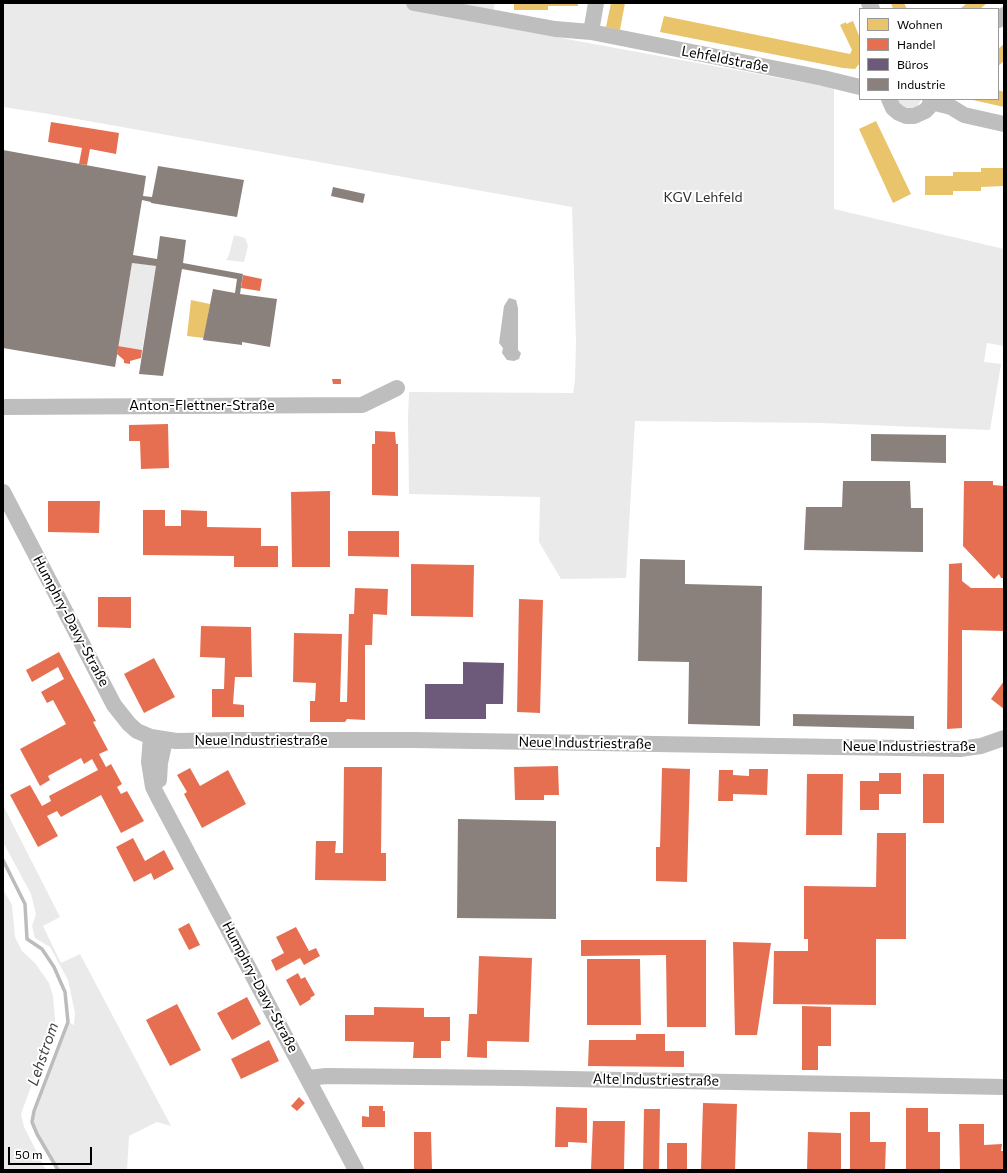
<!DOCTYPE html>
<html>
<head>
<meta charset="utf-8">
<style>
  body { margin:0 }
  #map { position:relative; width:1007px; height:1173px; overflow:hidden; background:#fff; font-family:Commissioner,sans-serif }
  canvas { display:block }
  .frame { position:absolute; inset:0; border:4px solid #000; pointer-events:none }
  .legend { position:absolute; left:859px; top:8px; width:140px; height:92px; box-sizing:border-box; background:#fff; border:1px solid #999; margin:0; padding:5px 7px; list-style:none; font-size:12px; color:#000 }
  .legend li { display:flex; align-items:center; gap:8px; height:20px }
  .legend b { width:20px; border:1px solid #999 }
  .scale { position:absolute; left:8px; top:1147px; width:84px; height:18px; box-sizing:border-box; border:2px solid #000; border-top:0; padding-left:5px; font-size:12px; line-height:14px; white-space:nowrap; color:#000; -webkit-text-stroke:3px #fff; paint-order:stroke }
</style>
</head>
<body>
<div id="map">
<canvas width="1007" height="1173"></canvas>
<div class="frame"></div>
<ul class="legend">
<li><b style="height:11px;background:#e9c46a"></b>Wohnen</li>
<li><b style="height:11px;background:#e76f51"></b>Handel</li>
<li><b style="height:11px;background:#6d597a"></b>Büros</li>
<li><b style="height:11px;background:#8a817c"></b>Industrie</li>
</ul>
<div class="scale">50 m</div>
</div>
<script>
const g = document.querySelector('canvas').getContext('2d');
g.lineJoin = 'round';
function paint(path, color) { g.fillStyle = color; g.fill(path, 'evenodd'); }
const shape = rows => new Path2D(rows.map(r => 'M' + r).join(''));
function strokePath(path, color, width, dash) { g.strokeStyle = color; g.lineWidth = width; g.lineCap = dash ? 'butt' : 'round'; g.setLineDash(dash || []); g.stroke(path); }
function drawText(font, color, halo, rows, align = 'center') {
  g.font = font + ' Commissioner,sans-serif'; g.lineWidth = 4; g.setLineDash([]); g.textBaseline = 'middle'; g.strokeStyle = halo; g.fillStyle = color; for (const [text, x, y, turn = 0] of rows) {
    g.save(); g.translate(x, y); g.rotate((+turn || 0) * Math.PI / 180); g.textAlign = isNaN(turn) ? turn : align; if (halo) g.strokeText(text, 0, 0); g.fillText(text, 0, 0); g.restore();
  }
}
const green = shape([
  [3,3,495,3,490,25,834,88,834,209,1004,249,1004,346,987,343,984,362,1001,364,990,430,822,423,635,421,626,578,561,579,539,542,540,497,409,494,408,418,409,392,573,393,575,380,576,342,572,207,43,113,3,107],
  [897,99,922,99,917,106,911,108,905,107,899,103],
  [234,235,245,238,248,246,244,262,226,260,229,255],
  [132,263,156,266,142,350,118,346],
  [3,805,60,917,43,926,61,963,80,954,171,1126,157,1122,129,1136,127,1170,58,1170,37,1134,32,1122,34,1111,68,1022,74,1025,75,1013,68,980,50,947,35,938,32,926,36,914,31,894,3,842],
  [3,889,12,905,15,937,22,951,35,963,49,983,53,996,55,1021,21,1114,24,1127,46,1170,3,1170]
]);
const water = shape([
  [509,298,516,300,518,308,518,350,521,353,519,359,514,361,507,360,502,353,503,348,499,343,504,306]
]);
const homes = shape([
  [514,3,578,3,578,6,548,6,548,10,514,10],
  [611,3,625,3,620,30,606,27],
  [891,3,904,3,907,9,893,9],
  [967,3,987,3,980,9,960,9],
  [664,16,850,54,852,50,840,25,846,22,846,24,853,21,860,38,860,63,855,69,843,68,660,32],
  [1004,44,1004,61,998,66,998,49],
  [998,90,1004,92,1004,107,973,100,998,99],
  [876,121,911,194,893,203,859,129],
  [981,168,1004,168,1004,186,981,187,981,191,953,191,953,195,925,195,925,176,953,176,953,172,981,172],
  [191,300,210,304,204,338,187,336]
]);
const shops = shape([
  [51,122,119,133,116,154,90,149,87,165,79,164,82,148,48,142],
  [243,275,262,279,260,291,241,288],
  [118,346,142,350,141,358,130,361,130,364,124,363,124,360,117,354],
  [332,379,341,379,341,384,333,384],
  [168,424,169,468,141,469,140,441,129,441,129,425],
  [375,431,395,432,396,444,398,444,398,496,372,495,372,444,375,444],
  [964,481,993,481,993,485,1004,486,1004,578,1001,578,999,574,994,579,963,546],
  [330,491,330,567,292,567,291,492],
  [48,501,100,501,99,533,48,532],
  [143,510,165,510,165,526,181,526,181,510,207,511,207,527,261,528,261,546,278,546,278,567,234,567,234,556,143,555],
  [348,531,399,531,399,557,348,556],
  [962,563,962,581,971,588,1004,588,1004,631,962,630,962,728,947,729,949,564],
  [411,564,474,565,473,617,411,616],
  [355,588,388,589,387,615,373,614,372,645,365,645,365,720,347,719,345,722,310,722,310,701,315,701,316,683,293,682,294,633,342,634,340,702,347,702,349,614,354,614],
  [98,597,131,597,131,628,98,627],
  [519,599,543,600,540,713,517,712],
  [201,626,251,627,252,677,235,677,233,704,244,705,244,717,212,717,212,689,224,689,225,658,200,657],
  [59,652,96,721,93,722,108,750,99,754,106,767,111,764,122,784,117,787,121,794,127,791,144,821,121,833,101,795,61,817,57,811,47,816,58,836,38,847,10,795,30,785,42,806,51,801,49,796,98,770,92,759,84,764,81,758,48,776,50,780,40,786,20,749,66,724,53,700,47,703,41,692,64,679,58,667,32,682,26,670],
  [154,658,175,697,144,713,124,674],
  [1004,681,1004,709,991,699],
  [558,766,559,795,544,795,544,800,515,800,514,767],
  [344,767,382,767,381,853,386,853,386,881,315,880,316,841,336,841,335,853,343,853],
  [190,768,200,786,228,770,246,804,202,828,184,794,187,792,177,775],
  [662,768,690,769,687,882,656,881,656,847,660,847],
  [749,769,768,769,767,795,733,794,733,801,718,801,719,770,733,770,733,775,749,776],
  [879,773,901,773,901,794,879,794,879,810,860,810,860,781,879,781],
  [807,774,843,774,842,835,806,835],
  [923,774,944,774,944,823,923,823],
  [877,833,906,833,906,939,876,939,876,1005,773,1004,774,951,808,951,808,939,804,939,804,886,876,887],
  [133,838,145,861,164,850,174,869,154,880,151,873,134,882,116,847],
  [189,923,200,945,189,950,178,929],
  [296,927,309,951,316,948,320,956,304,965,300,958,276,971,271,960,284,953,276,937],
  [581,940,706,940,706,1027,667,1027,666,955,581,956],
  [733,942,771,943,757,1035,735,1035],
  [479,956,532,958,529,1042,487,1041,487,1058,467,1057,469,1014,477,1014],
  [587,959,640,959,641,1025,587,1025],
  [298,973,301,979,305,977,315,995,310,998,311,999,300,1006,286,980],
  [247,997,261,1024,232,1040,217,1013],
  [177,1004,201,1050,170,1066,146,1020],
  [802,1006,831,1007,831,1046,818,1046,818,1070,802,1070],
  [374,1007,424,1008,424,1017,450,1017,450,1041,441,1041,441,1058,413,1058,414,1042,345,1041,345,1015,374,1015],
  [636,1034,665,1034,665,1051,684,1051,684,1067,588,1066,589,1040,636,1040],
  [269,1040,279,1061,241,1079,231,1059],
  [299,1097,305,1103,297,1111,291,1106],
  [703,1103,737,1104,735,1170,701,1170],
  [369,1106,383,1106,383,1111,385,1111,385,1127,362,1127,362,1116,369,1117],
  [556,1107,587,1108,587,1143,568,1142,568,1147,555,1147],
  [906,1108,928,1108,928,1132,940,1132,940,1170,906,1170],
  [644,1109,660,1109,659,1170,643,1170],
  [850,1112,870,1112,870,1142,886,1142,885,1170,850,1170],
  [593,1121,625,1121,624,1170,591,1170],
  [959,1124,984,1124,984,1145,1002,1144,1001,1151,1004,1151,1004,1170,960,1170],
  [414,1132,431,1132,432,1170,414,1170],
  [808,1132,841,1133,841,1170,807,1170],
  [667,1143,687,1143,687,1170,667,1170]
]);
const offices = shape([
  [463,662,504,663,503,704,486,704,486,719,425,719,425,684,463,684]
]);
const industry = shape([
  [3,150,146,176,143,196,152,197,158,166,244,180,237,217,151,203,151,202,142,200,133,255,157,259,160,236,186,240,183,263,243,274,240,294,277,299,270,347,242,342,242,345,203,340,213,289,235,293,237,279,182,269,163,376,139,374,156,266,132,263,115,367,3,348],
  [333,187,365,194,363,203,331,196],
  [871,434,946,435,946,463,871,461],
  [843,481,910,481,911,508,923,508,923,552,804,550,806,507,842,507],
  [640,559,685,560,685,584,762,586,760,726,688,724,689,662,638,661],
  [793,714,914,716,914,729,793,726],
  [458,819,556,821,556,919,457,918]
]);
const stream = shape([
  [3,860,25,904,27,939,42,949,54,967,65,992,68,1022,34,1111,32,1122,37,1134,58,1170]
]);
const minor = shape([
  [414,3,555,29,591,32,823,78,860,87],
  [869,3,872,9],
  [998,20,1004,15],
  [591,32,596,3],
  [889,99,893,108,899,113,906,116,914,116,925,111,929,107,931,99],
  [931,102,951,107,964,115,1004,124],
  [3,407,362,405,397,388],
  [3,492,114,705,129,724,137,731,151,737,176,741,237,740,413,740,960,749,981,746,1004,738],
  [151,737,149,762,153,787,158,797,356,1170],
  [159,780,160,763,165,740],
  [309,1078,326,1076,515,1078,1004,1087]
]);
const streetNames = [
  ["Lehfeldstraße",725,59,11],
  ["Anton-Flettner-Straße",202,405],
  ["Humphry-Davy-Straße",71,621,62],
  ["Neue Industriestraße",261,740],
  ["Neue Industriestraße",585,743,1],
  ["Neue Industriestraße",909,746],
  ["Humphry-Davy-Straße",260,987,62],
  ["Alte Industriestraße",656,1080,1]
];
const parkNames = [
  ["KGV Lehfeld",703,197]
];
const waterNames = [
  ["Lehstrom",43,1054,-71]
];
paint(green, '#eaeaea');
paint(water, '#bcbcbc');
paint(homes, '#e9c46a');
paint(shops, '#e76f51');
paint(offices, '#6d597a');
paint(industry, '#8a817c');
strokePath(stream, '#bcbcbc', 3.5);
strokePath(minor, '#bebebe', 16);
drawText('14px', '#000', '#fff', streetNames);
drawText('14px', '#2f2f2f', '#fff', parkNames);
drawText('italic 15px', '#404040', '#fff', waterNames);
</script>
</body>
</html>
